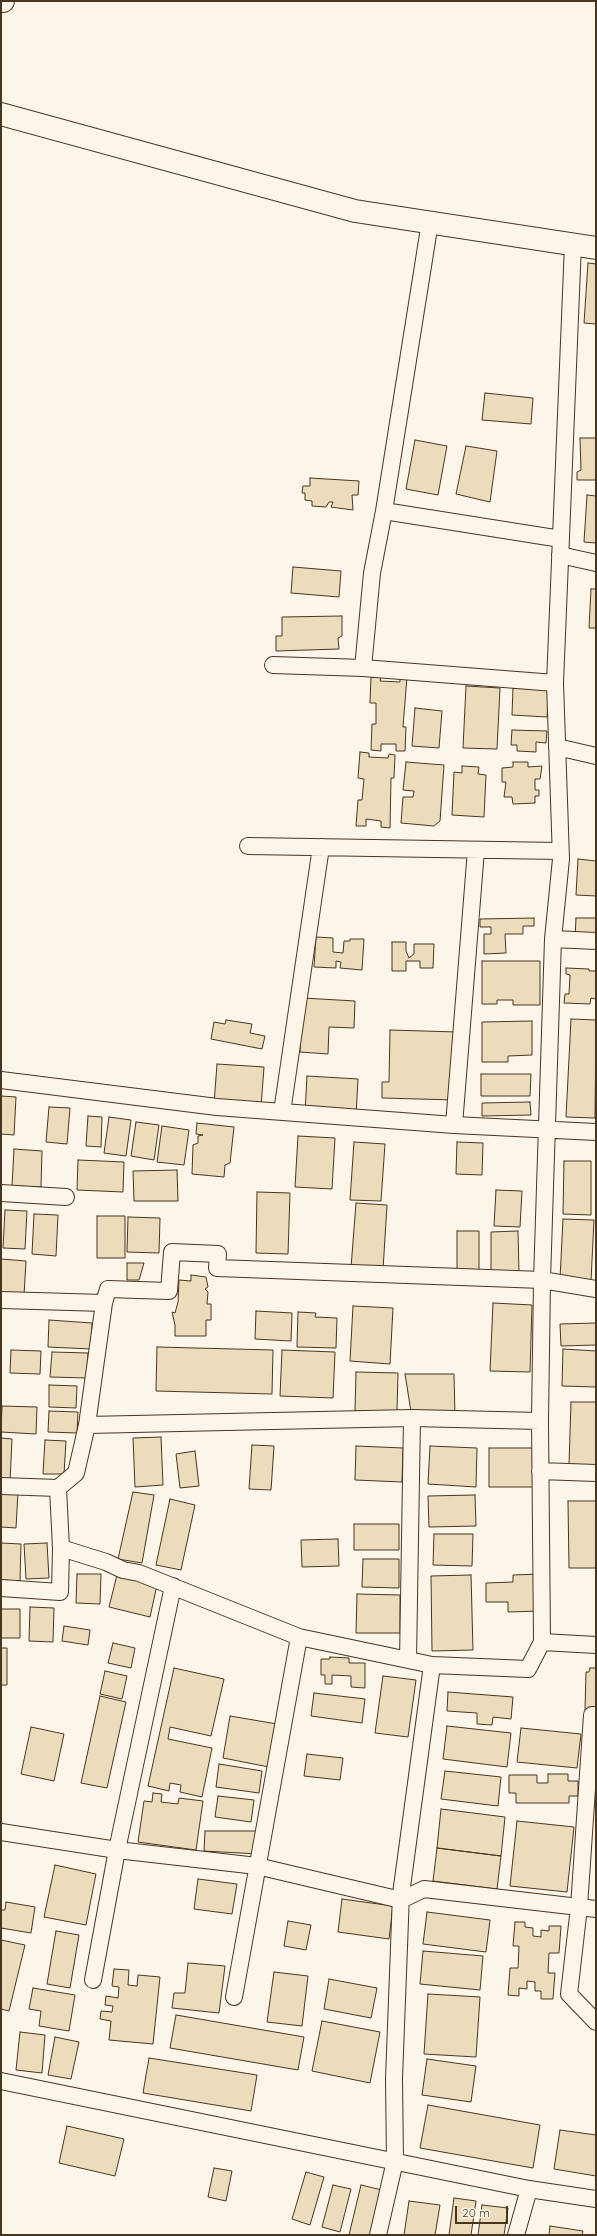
<!DOCTYPE html>
<html>
<head>
<meta charset="utf-8">
<style>
  body { margin:0 }
  #map { position:relative; width:597px; height:2236px; overflow:hidden; background:#fbf6e9; font-family:Quicksand,sans-serif }
  canvas { display:block }
  .frame { position:absolute; inset:0; border:2px solid #4a3520; pointer-events:none }
  .scale { position:absolute; left:455px; top:2206px; width:53px; height:18px; box-sizing:border-box; border:2px solid #4a3520; border-top:0; padding-left:5px; font-size:12px; line-height:14px; white-space:nowrap; color:#4a3520; -webkit-text-stroke:3px #fbf6e9; paint-order:stroke }
</style>
</head>
<body>
<div id="map">
<canvas width="597" height="2236"></canvas>
<div class="frame"></div>
<div class="scale">20 m</div>
</div>
<script>
const g = document.querySelector('canvas').getContext('2d');
g.lineJoin = 'round';
function paint(path, color) { g.fillStyle = color; g.fill(path, 'evenodd'); }
const shape = rows => new Path2D(rows.map(r => 'M' + r).join(''));
function strokePath(path, color, width, dash) { g.strokeStyle = color; g.lineWidth = width; g.lineCap = dash ? 'butt' : 'round'; g.setLineDash(dash || []); g.stroke(path); }
const building = shape([
  [588,263,596,264,596,324,584,323,588,263],
  [485,393,533,398,531,424,482,420,485,393],
  [580,438,596,438,596,480,577,480,577,472,581,470,580,438],
  [415,440,447,446,438,495,406,489,415,440],
  [466,446,497,451,490,502,456,494,466,446],
  [310,478,359,481,358,495,352,495,353,510,331,507,333,502,329,502,326,507,312,506,312,501,305,500,305,493,302,493,303,486,310,486,310,478],
  [587,495,596,496,596,543,584,542,587,495],
  [293,567,341,571,339,597,291,593,293,567],
  [591,589,596,589,596,628,589,628,591,589],
  [342,616,342,636,338,638,339,649,276,651,276,636,282,636,282,617,342,616],
  [371,677,381,677,380,681,400,682,400,677,407,677,403,727,406,727,405,751,396,751,396,744,381,744,381,751,371,750,372,724,376,724,376,703,370,703,371,677],
  [466,686,500,688,497,749,463,748,466,686],
  [513,688,549,690,547,717,512,715,513,688],
  [415,708,442,711,439,748,412,746,415,708],
  [512,730,547,731,546,743,536,742,536,752,517,751,517,745,511,745,512,730],
  [360,752,369,753,369,757,388,758,389,754,395,755,394,778,391,778,390,828,381,827,381,821,366,819,366,826,356,826,358,800,362,800,364,779,358,778,360,752],
  [406,762,444,765,440,821,434,826,401,823,403,797,413,797,414,791,403,790,406,762],
  [513,762,528,762,528,767,542,766,540,779,535,779,535,790,539,790,539,796,535,796,535,803,513,804,512,797,504,797,506,782,502,782,502,768,513,767,513,762],
  [462,766,479,767,478,774,486,775,484,817,452,815,454,772,462,773,462,766],
  [578,859,596,861,596,896,576,895,578,859],
  [534,918,534,926,523,926,523,934,505,934,506,953,484,954,484,934,491,934,491,927,480,927,480,919,534,918],
  [576,918,596,918,596,940,575,939,576,918],
  [316,937,333,938,333,952,343,953,344,941,350,941,350,939,364,939,362,970,340,968,341,962,336,961,336,968,314,967,316,937],
  [392,942,406,942,406,951,409,958,414,954,414,944,434,944,433,968,420,968,420,961,406,961,406,971,392,971,392,942],
  [482,961,540,961,540,1005,513,1005,513,1000,497,1000,497,1004,482,1004,482,961],
  [566,968,589,969,589,971,596,971,596,999,591,998,590,1004,564,1003,565,994,569,994,570,975,566,974,566,968],
  [303,998,355,1001,354,1028,329,1027,328,1054,300,1052,303,998],
  [571,1019,596,1020,595,1118,566,1117,571,1019],
  [226,1020,252,1024,250,1033,265,1036,262,1049,211,1039,214,1022,225,1024,226,1020],
  [532,1021,532,1055,508,1056,508,1062,482,1062,482,1022,532,1021],
  [390,1030,457,1032,455,1100,382,1098,382,1082,389,1082,390,1030],
  [217,1064,264,1067,261,1107,214,1104,217,1064],
  [481,1074,531,1074,530,1096,481,1096,481,1074],
  [307,1076,358,1079,356,1116,305,1113,307,1076],
  [1,1096,16,1097,14,1135,1,1134,1,1096],
  [530,1102,531,1115,482,1116,482,1103,530,1102],
  [49,1107,70,1108,67,1144,46,1142,49,1107],
  [88,1116,102,1117,101,1147,86,1146,88,1116],
  [109,1117,131,1120,126,1156,104,1153,109,1117],
  [136,1122,159,1125,154,1160,131,1156,136,1122],
  [197,1123,234,1127,230,1163,225,1165,224,1177,192,1174,193,1145,198,1143,198,1136,203,1135,196,1134,197,1123],
  [162,1126,189,1130,184,1165,157,1162,162,1126],
  [298,1136,335,1138,332,1189,295,1187,298,1136],
  [354,1142,385,1144,381,1201,350,1200,354,1142],
  [457,1142,483,1143,482,1175,456,1174,457,1142],
  [14,1149,42,1151,41,1187,12,1186,14,1149],
  [78,1160,124,1162,123,1192,77,1190,78,1160],
  [564,1161,591,1161,591,1215,563,1214,564,1161],
  [177,1170,178,1201,134,1201,133,1171,177,1170],
  [496,1190,522,1191,520,1227,494,1226,496,1190],
  [257,1192,290,1193,288,1254,256,1253,257,1192],
  [356,1203,387,1205,383,1270,351,1268,356,1203],
  [5,1210,27,1211,25,1249,3,1248,5,1210],
  [34,1214,58,1215,56,1256,32,1254,34,1214],
  [97,1216,125,1216,125,1258,97,1258,97,1216],
  [128,1217,160,1218,159,1253,127,1252,128,1217],
  [563,1219,594,1220,591,1281,560,1279,563,1219],
  [457,1231,479,1231,479,1274,457,1274,457,1231],
  [518,1231,519,1273,491,1273,491,1232,518,1231],
  [1,1259,26,1261,24,1295,1,1294,1,1259],
  [127,1263,144,1263,139,1280,127,1280,127,1263],
  [191,1275,206,1277,208,1287,205,1289,208,1292,207,1304,211,1304,211,1320,206,1320,206,1336,175,1336,175,1325,172,1312,175,1313,178,1302,179,1280,191,1281,191,1275],
  [493,1303,532,1305,530,1372,490,1371,493,1303],
  [353,1306,393,1308,390,1364,350,1361,353,1306],
  [256,1311,292,1313,291,1341,255,1339,256,1311],
  [298,1312,316,1313,315,1317,337,1318,336,1348,297,1347,298,1312],
  [49,1320,92,1323,91,1349,48,1347,49,1320],
  [596,1323,596,1345,561,1346,560,1324,596,1323],
  [157,1347,273,1350,272,1394,156,1391,157,1347],
  [563,1349,596,1351,596,1387,562,1386,563,1349],
  [11,1350,41,1351,40,1374,10,1373,11,1350],
  [282,1350,335,1352,333,1398,280,1396,282,1350],
  [52,1352,88,1353,87,1378,50,1377,52,1352],
  [356,1372,398,1373,397,1411,355,1411,356,1372],
  [405,1374,454,1374,455,1417,412,1418,405,1374],
  [49,1385,77,1386,76,1408,49,1407,49,1385],
  [571,1402,596,1402,596,1465,569,1465,571,1402],
  [2,1406,37,1407,36,1434,1,1432,2,1406],
  [49,1411,78,1412,77,1433,48,1432,49,1411],
  [161,1437,163,1485,135,1487,133,1438,161,1437],
  [1,1438,12,1439,10,1482,1,1481,1,1438],
  [45,1440,66,1441,64,1474,43,1474,45,1440],
  [252,1445,274,1446,271,1490,249,1489,252,1445],
  [356,1446,403,1448,402,1482,355,1480,356,1446],
  [430,1446,477,1448,476,1487,428,1484,430,1446],
  [489,1448,536,1448,536,1487,489,1487,489,1448],
  [195,1451,199,1486,180,1488,176,1454,195,1451],
  [1,1491,18,1492,16,1528,1,1527,1,1491],
  [133,1492,154,1495,142,1563,118,1559,133,1492],
  [475,1495,476,1526,429,1527,428,1496,475,1495],
  [170,1499,195,1505,181,1570,156,1565,170,1499],
  [568,1501,596,1501,596,1568,569,1568,568,1501],
  [354,1524,399,1524,399,1550,354,1550,354,1524],
  [434,1534,473,1534,472,1566,433,1565,434,1534],
  [338,1539,339,1566,302,1567,301,1540,338,1539],
  [1,1543,21,1544,20,1581,1,1580,1,1543],
  [47,1543,49,1578,26,1579,24,1544,47,1543],
  [363,1559,399,1559,399,1588,362,1587,363,1559],
  [77,1574,101,1574,100,1604,76,1603,77,1574],
  [540,1574,541,1611,508,1612,508,1602,486,1602,486,1583,513,1582,513,1575,540,1574],
  [117,1575,157,1585,150,1617,109,1607,117,1575],
  [471,1575,473,1650,432,1651,431,1576,471,1575],
  [357,1594,400,1595,400,1633,356,1633,357,1594],
  [30,1607,54,1608,53,1642,29,1641,30,1607],
  [1,1609,20,1609,20,1638,1,1638,1,1609],
  [64,1626,90,1630,88,1645,62,1641,64,1626],
  [113,1643,135,1648,131,1668,108,1663,113,1643],
  [1,1648,7,1648,7,1685,1,1685,1,1648],
  [330,1657,349,1658,349,1663,365,1663,365,1688,351,1687,351,1676,332,1675,332,1684,325,1684,325,1675,321,1675,321,1659,330,1659,330,1657],
  [174,1668,224,1679,211,1736,170,1727,168,1739,212,1748,202,1797,180,1792,181,1785,170,1783,169,1791,148,1786,174,1668],
  [590,1668,596,1668,596,1710,585,1710,586,1672,589,1672,590,1668],
  [105,1671,127,1676,122,1699,100,1694,105,1671],
  [383,1676,416,1680,408,1737,375,1733,383,1676],
  [448,1692,513,1697,511,1719,493,1717,492,1725,477,1724,477,1713,447,1711,448,1692],
  [314,1693,365,1699,362,1723,311,1716,314,1693],
  [100,1696,126,1702,107,1788,81,1783,100,1696],
  [230,1716,277,1724,269,1767,223,1758,230,1716],
  [447,1726,511,1733,507,1767,443,1759,447,1726],
  [31,1727,64,1734,54,1781,21,1774,31,1727],
  [521,1728,581,1734,577,1768,517,1762,521,1728],
  [307,1754,343,1758,340,1780,304,1776,307,1754],
  [219,1764,262,1771,259,1793,216,1787,219,1764],
  [445,1771,501,1777,498,1806,441,1799,445,1771],
  [548,1774,568,1774,568,1781,578,1781,578,1796,569,1796,569,1803,516,1803,516,1793,509,1793,509,1775,537,1775,537,1783,548,1783,548,1774],
  [153,1793,162,1794,161,1802,178,1804,179,1798,203,1801,196,1850,138,1842,144,1801,152,1802,153,1793],
  [218,1796,254,1800,251,1822,215,1817,218,1796],
  [441,1809,505,1817,501,1856,437,1848,441,1809],
  [517,1821,574,1827,567,1892,510,1886,517,1821],
  [205,1831,257,1831,258,1854,204,1851,205,1831],
  [437,1848,501,1856,497,1889,433,1881,437,1848],
  [55,1865,96,1874,86,1925,44,1917,55,1865],
  [198,1879,237,1884,232,1914,194,1909,198,1879],
  [342,1899,393,1906,389,1939,338,1932,342,1899],
  [6,1902,35,1907,31,1933,1,1928,1,1910,5,1910,6,1902],
  [427,1912,490,1920,486,1952,423,1944,427,1912],
  [288,1921,311,1925,306,1950,284,1946,288,1921],
  [515,1922,525,1922,525,1927,533,1928,533,1936,541,1937,541,1930,549,1931,549,1926,561,1926,559,1953,549,1953,548,1973,555,1973,553,1999,541,1999,541,1991,535,1991,535,1982,527,1981,527,1989,519,1988,519,1996,508,1995,510,1968,518,1968,519,1946,513,1946,515,1922],
  [56,1931,79,1935,70,1988,47,1984,56,1931],
  [1,1940,25,1945,9,2011,1,2009,1,1940],
  [423,1951,483,1956,480,1990,420,1984,423,1951],
  [188,1963,225,1966,219,2013,172,2008,174,1993,185,1993,188,1963],
  [114,1969,129,1970,128,1985,137,1986,138,1975,160,1977,153,2044,109,2040,111,2021,100,2019,101,2011,112,2012,113,2006,105,2005,106,1996,118,1998,119,1987,112,1986,114,1969],
  [274,1972,308,1976,302,2026,267,2022,274,1972],
  [329,1979,377,1988,371,2018,324,2009,329,1979],
  [33,1988,75,1995,69,2031,39,2026,41,2011,29,2009,33,1988],
  [428,1994,480,1997,476,2057,424,2054,428,1994],
  [176,2015,304,2037,298,2070,170,2048,176,2015],
  [322,2021,380,2032,370,2083,312,2071,322,2021],
  [20,2032,45,2035,42,2073,16,2070,20,2032],
  [55,2037,79,2042,71,2079,48,2075,55,2037],
  [149,2058,257,2075,251,2111,143,2093,149,2058],
  [427,2059,476,2066,471,2102,422,2095,427,2059],
  [428,2105,540,2125,533,2168,420,2148,428,2105],
  [67,2126,124,2139,115,2176,59,2163,67,2126],
  [560,2130,596,2135,596,2176,554,2169,560,2130],
  [214,2168,232,2171,226,2201,208,2197,214,2168],
  [306,2172,324,2177,310,2225,292,2219,306,2172],
  [333,2185,351,2189,340,2232,322,2227,333,2185],
  [361,2185,382,2190,371,2235,349,2235,361,2185],
  [454,2198,476,2201,471,2235,449,2235,454,2198],
  [409,2201,440,2205,435,2235,404,2235,409,2201],
  [482,2205,508,2208,504,2235,478,2235,482,2205],
  [550,2226,583,2231,582,2235,549,2235,550,2226]
]);
const street = shape([
  [573,244,555,683,561,859,553,939,542,1280,540,1421,542,1642,596,1645],
  [384,511,561,539],
  [560,555,596,563],
  [273,665,363,668,555,683],
  [363,668,372,573,384,511,430,222],
  [557,747,596,756],
  [248,846,560,851],
  [553,939,596,941],
  [1,1080,217,1107,454,1125,596,1132],
  [282,1112,321,847],
  [454,1125,476,850],
  [1,1193,66,1197],
  [1,1300,104,1303,108,1289,169,1291,172,1252,218,1254,217,1268,542,1280,596,1289],
  [104,1303,87,1425,76,1473,58,1488,61,1548,106,1562,123,1570,139,1573,299,1637,432,1665,401,1894,394,2079,395,2161,378,2235],
  [87,1425,412,1418,540,1421],
  [540,1471,596,1473],
  [1,1486,58,1488],
  [1,1588,60,1592,61,1548],
  [408,1660,412,1418],
  [432,1665,528,1669,542,1642],
  [596,1715,592,1715,579,1907,569,1994,596,2022],
  [1,1832,117,1850,257,1866,401,1900,424,1889,596,1909],
  [93,1980,117,1850,173,1586],
  [234,1997,299,1637],
  [1,2081,529,2189,596,2199],
  [516,2235,529,2189]
]);
const secondary = shape([
  [1,114,355,211,596,248]
]);
const primary = shape([
  [1,1,3,1]
]);
paint(building, '#ecdcbc');
strokePath(building, '#4a3520', 1);
strokePath(street, '#4a3520', 18);
strokePath(secondary, '#4a3520', 24);
strokePath(primary, '#4a3520', 24);
strokePath(street, '#fbf6e9', 16);
strokePath(secondary, '#fbf6e9', 22);
strokePath(primary, '#fbf6e9', 22);
</script>
</body>
</html>
